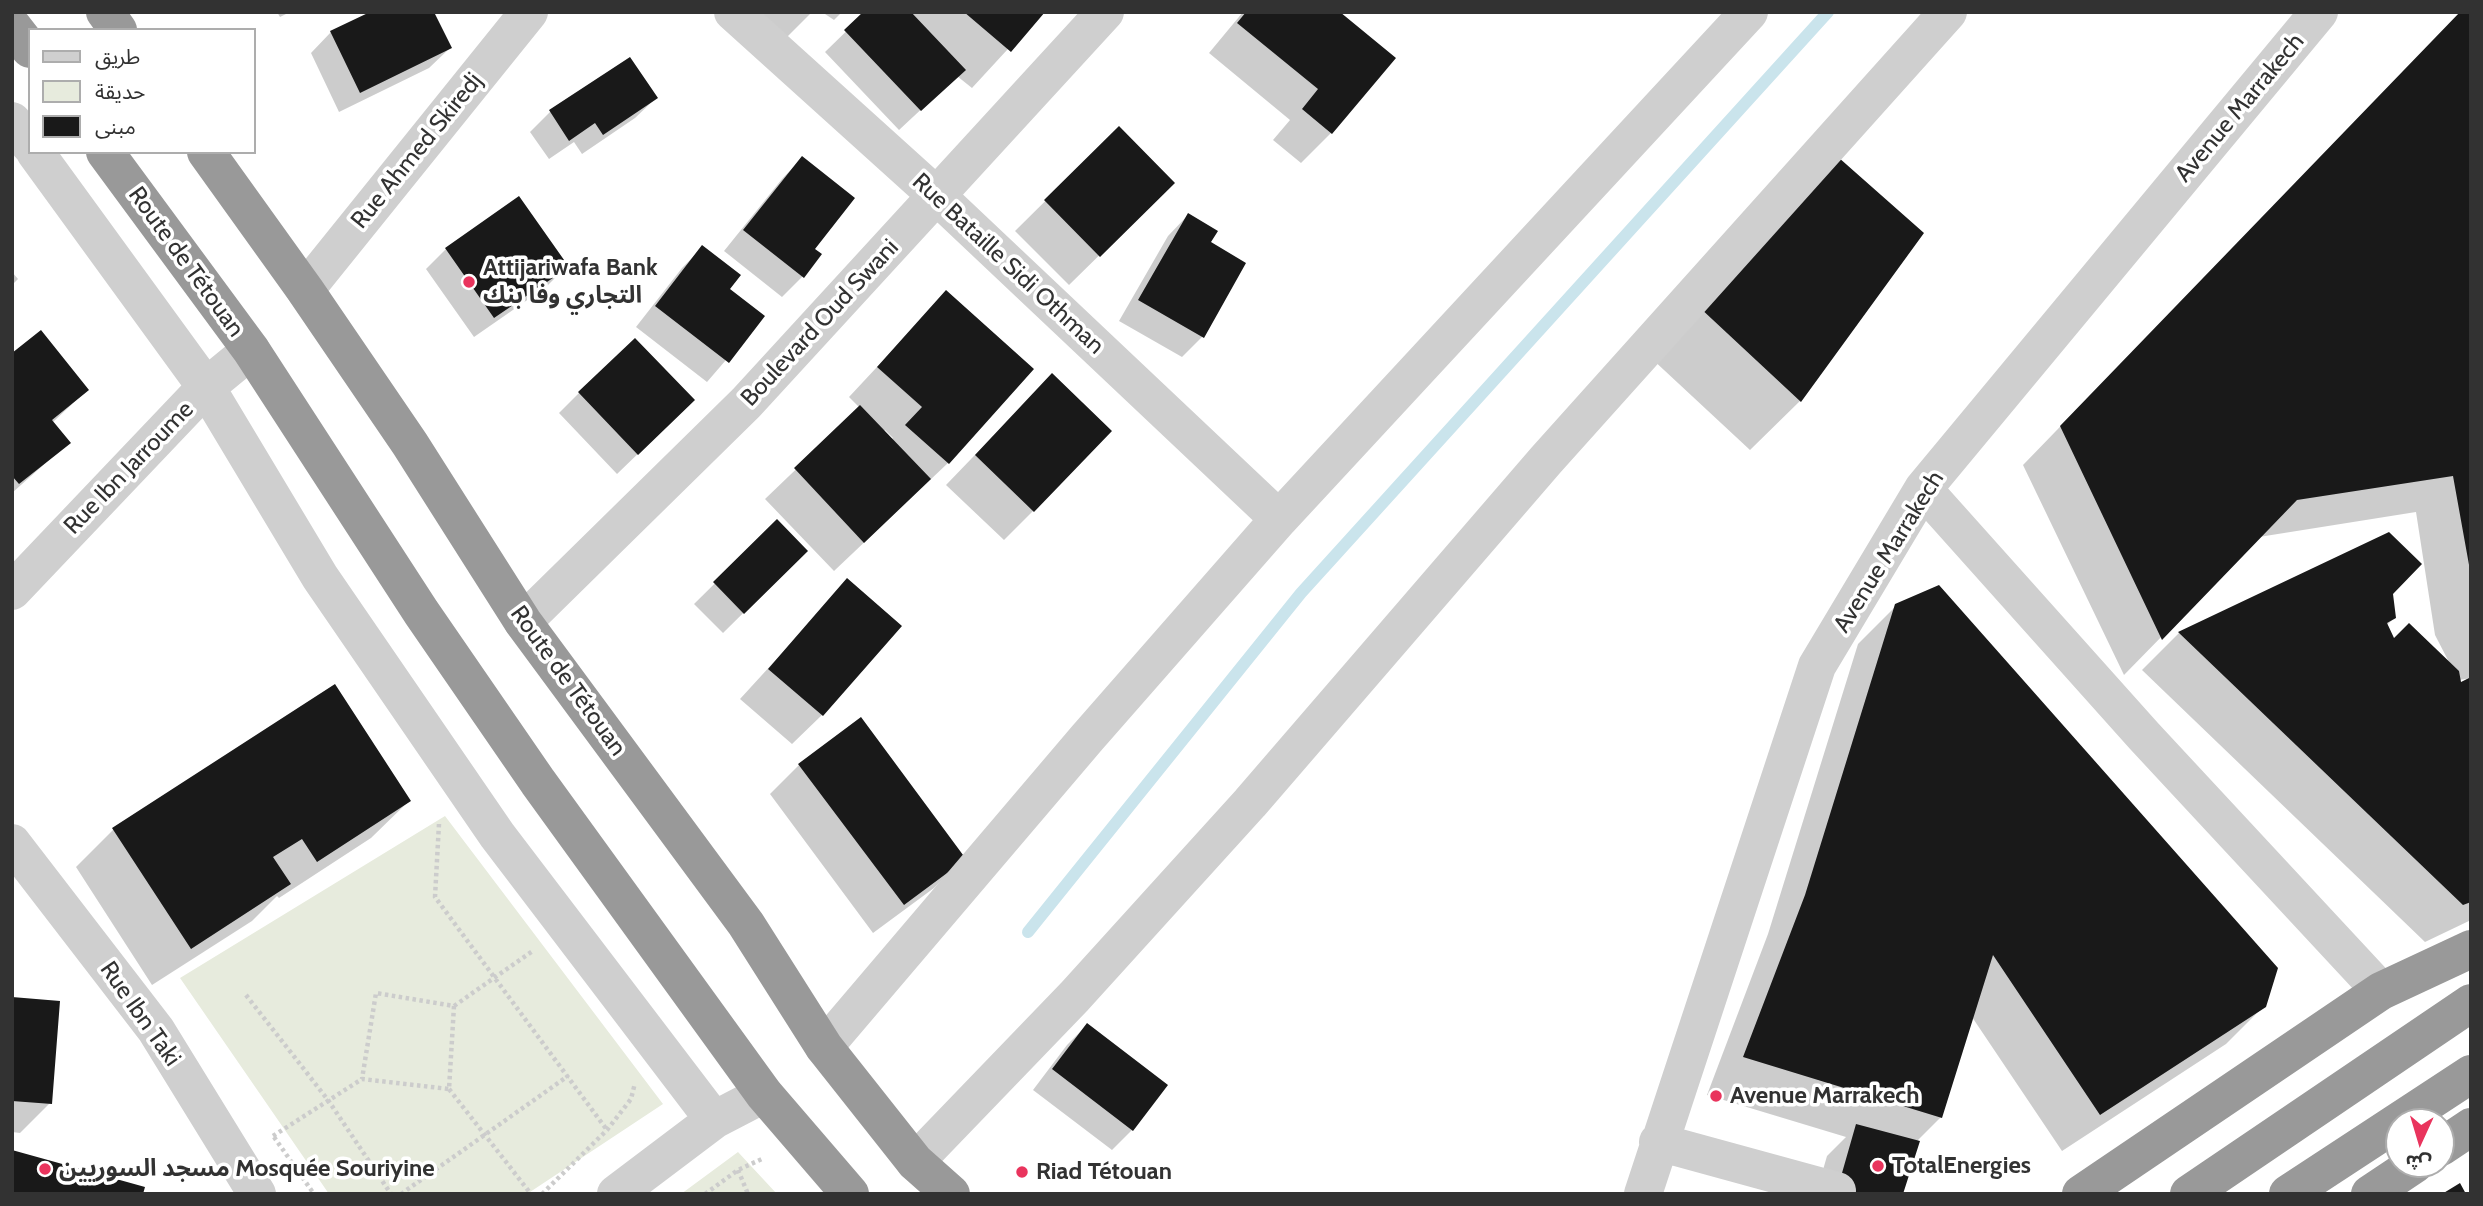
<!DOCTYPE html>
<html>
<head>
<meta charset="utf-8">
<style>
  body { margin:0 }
  #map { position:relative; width:2483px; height:1206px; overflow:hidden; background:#fff; font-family:Cabin,"Noto Sans Arabic",sans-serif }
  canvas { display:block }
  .frame { position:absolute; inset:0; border:14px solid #323232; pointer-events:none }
  .legend { position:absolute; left:28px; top:28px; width:228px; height:126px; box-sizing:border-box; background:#fff; border:2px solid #adadad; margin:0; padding:9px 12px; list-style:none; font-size:21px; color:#323232 }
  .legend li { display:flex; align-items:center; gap:14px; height:35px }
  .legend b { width:35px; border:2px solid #adadad }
  .north { position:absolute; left:2385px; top:1108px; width:70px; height:70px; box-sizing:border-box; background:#fff; border:2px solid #adadad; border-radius:50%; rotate:184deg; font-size:19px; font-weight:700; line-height:28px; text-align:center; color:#323232 }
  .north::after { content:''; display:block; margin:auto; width:24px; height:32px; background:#e9345d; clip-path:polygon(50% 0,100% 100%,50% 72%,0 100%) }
</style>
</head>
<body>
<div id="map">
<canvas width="2483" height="1206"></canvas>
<div class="frame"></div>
<ul class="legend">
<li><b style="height:9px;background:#cfcfcf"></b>طريق</li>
<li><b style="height:19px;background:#e7ebdd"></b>حديقة</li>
<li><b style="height:19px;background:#191919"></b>مبنى</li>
</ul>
<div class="north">ش</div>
</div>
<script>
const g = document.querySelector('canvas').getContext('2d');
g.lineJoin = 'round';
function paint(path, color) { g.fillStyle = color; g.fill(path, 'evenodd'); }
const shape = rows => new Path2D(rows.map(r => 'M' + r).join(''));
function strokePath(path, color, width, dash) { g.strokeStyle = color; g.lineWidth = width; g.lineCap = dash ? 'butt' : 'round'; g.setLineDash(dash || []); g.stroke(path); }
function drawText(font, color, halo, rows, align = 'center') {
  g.font = font + ' Cabin,"Noto Sans Arabic",sans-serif'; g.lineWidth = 7; g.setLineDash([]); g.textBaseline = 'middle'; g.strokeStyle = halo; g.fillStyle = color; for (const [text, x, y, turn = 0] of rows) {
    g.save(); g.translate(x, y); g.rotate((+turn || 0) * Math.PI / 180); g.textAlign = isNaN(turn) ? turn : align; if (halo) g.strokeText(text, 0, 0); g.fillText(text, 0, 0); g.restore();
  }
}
const green = shape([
  [445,816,663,1104,527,1194,329,1194,180,978],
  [738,1152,777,1194,681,1194]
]);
const shadow = shape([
  [277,12,290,12,280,17],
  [749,12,812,12,786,38],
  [822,12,842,12,834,20],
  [866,12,1042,12,972,88,957,76,899,130,825,52],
  [1243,12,1338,12,1393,58,1331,133,1301,163,1273,140,1290,120,1209,53],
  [2471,12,2471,678,2459,680,2459,685,2471,679,2471,920,2425,942,2142,670,2179,633,2389,534,2394,618,2386,626,2394,641,2450,664,2435,635,2416,512,2259,537,2124,675,2023,465,2460,14],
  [331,32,450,48,429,68,339,112,311,53],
  [630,59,656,98,635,118,582,154,574,142,549,159,530,132,550,112],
  [1119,128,1173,183,1069,285,1015,231],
  [802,158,813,249,802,277,782,297,724,251,782,179],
  [1789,209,1922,233,1800,401,1750,450,1650,357],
  [1188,215,1208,243,1202,337,1182,357,1119,321,1168,236],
  [702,248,727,290,763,317,707,382,636,327,682,268],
  [446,249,566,267,546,287,474,337,426,269],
  [12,272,18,279,12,285],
  [946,293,1032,369,948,463,834,571,765,499,860,408,849,397],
  [885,430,893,438,891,440,883,432],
  [12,355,87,390,52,423,68,443,12,493],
  [579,393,673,420,617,474,559,413],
  [1023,405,1033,511,1004,540,946,485],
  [777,522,806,551,723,633,694,604],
  [848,581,822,715,792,744,740,699],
  [1896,606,2264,1006,2226,1044,2062,1151,1972,1017,1941,1117,1916,1142,1816,1194,1827,1156,1846,1137,1707,1095,1768,934,1858,644],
  [799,765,964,858,934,888,873,933,770,794],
  [409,801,371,838,279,898,277,896,252,921,152,985,76,867,113,830],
  [12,999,50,1103,20,1133,12,1132],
  [1087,1025,1132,1130,1112,1150,1033,1090,1067,1045]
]);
const stream = shape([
  [1028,932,1301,593,1828,12]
]);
const building = shape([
  [370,12,434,12,452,48,360,93,330,31],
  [863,12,911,12,966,70,921,111,844,30],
  [964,12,1045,12,1011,52],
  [1246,12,1340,12,1396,58,1332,134,1302,109,1318,89,1237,23],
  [2460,12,2471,12,2471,576,2453,476,2297,500,2162,640,2060,426],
  [630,57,658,98,603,135,595,123,569,141,549,110],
  [1119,126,1175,183,1100,257,1044,200],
  [802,156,855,198,815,249,822,254,804,278,743,230],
  [1838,157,1924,233,1801,402,1698,306],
  [519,196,569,267,494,318,445,248],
  [1188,213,1218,231,1211,242,1246,263,1204,338,1138,300],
  [702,245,741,275,730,289,765,316,729,363,655,306],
  [946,290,1034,369,949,464,905,425,922,407,877,367],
  [41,330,89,390,52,420,71,443,19,484,12,476,12,353],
  [635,338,695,400,638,455,578,392],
  [1052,373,1112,431,1034,512,975,455],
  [860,405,931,479,864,543,794,468],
  [777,519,808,551,744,614,713,582],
  [2389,532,2422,564,2393,594,2396,618,2387,623,2394,638,2409,623,2459,671,2461,682,2471,677,2471,902,2463,905,2178,632],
  [847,578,902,626,823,716,768,669],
  [1939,585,2278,968,2266,1007,2100,1115,1993,955,1942,1118,1743,1057,1805,895,1895,604],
  [335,684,411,801,317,862,302,839,273,857,291,884,191,949,112,828],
  [861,717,966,859,904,905,798,764],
  [12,997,60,1001,52,1104,12,1101],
  [1087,1023,1168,1085,1133,1131,1052,1069],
  [1856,1124,1920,1141,1903,1194,1836,1194],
  [12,1150,145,1187,143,1194,12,1194],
  [2460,1183,2466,1194,2442,1194]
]);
const path = shape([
  [439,824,435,897,607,1130],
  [246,995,328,1100,391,1194],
  [454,1006,534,950],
  [449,1089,531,1194],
  [273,1136,362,1079,449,1089,454,1006,376,993,362,1079],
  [274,1137,314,1194],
  [738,1170,748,1194],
  [401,1194,568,1076],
  [542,1194,607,1130,631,1099,635,1083],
  [705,1194,738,1170,764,1158]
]);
const minor = shape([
  [733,12,938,197,1279,519],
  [12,121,30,145],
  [35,152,206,387,320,577,497,835,714,1120],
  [305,290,529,12],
  [1923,489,2144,736,2381,991],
  [12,591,206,387,251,350],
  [523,622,746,403,1105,12],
  [12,843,156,1030,257,1194],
  [824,1047,1087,738,1279,519,1749,12],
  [1658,1142,1837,1191],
  [915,1162,1074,997,1250,803,1546,460,1948,12],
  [616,1194,714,1120,764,1094],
  [1643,1194,1817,666,1923,489,2319,12]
]);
const highway = shape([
  [105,12,118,30],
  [12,26,30,49],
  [105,152,251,350,421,612,538,782,764,1094,850,1194],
  [206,152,305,290,410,444,523,622,746,924,824,1047,915,1162,951,1194],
  [2441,1147,2471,1127],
  [2081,1194,2381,991,2471,949],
  [2189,1194,2471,1003],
  [2288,1194,2471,1074],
  [2370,1194,2415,1164]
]);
const markers = [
  [469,282,7,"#e9345d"],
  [1716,1096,7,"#e9345d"],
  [1878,1166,7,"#e9345d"],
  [45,1169,7,"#e9345d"],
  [1022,1172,7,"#e9345d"]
];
const streetNames = [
  ["Avenue Marrakech",2240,108,-50],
  ["Rue Ahmed Skiredj",417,151,-51],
  ["Route de Tétouan",186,262,54],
  ["Rue Bataille Sidi Othman",1008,264,43],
  ["Boulevard Oud Swani",820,323,-47],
  ["Rue Ibn Jarroume",129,468,-46],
  ["Avenue Marrakech",1889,552,-58],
  ["Route de Tétouan",568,681,54],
  ["Rue Ibn Taki",140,1014,55]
];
const poiNames = [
  ["Attijariwafa Bank",483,268],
  ["التجاري وفا بنك",483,296],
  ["Avenue Marrakech",1730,1096],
  ["TotalEnergies",1892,1166],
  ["مسجد السوريين Mosquée Souriyine",59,1169],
  ["Riad Tétouan",1036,1172]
];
paint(green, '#e7ebdd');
paint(shadow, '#0003');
strokePath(stream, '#cae4ec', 12);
paint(building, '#191919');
strokePath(path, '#ccc', 4.5, [3.5, 3.5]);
strokePath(minor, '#cfcfcf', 38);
strokePath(highway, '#999', 38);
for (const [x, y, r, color] of markers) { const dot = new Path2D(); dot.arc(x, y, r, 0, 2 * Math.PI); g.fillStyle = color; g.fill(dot); strokePath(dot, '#fff', 2.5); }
drawText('24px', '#323232', '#fff', streetNames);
drawText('bold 24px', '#323232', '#fff', poiNames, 'left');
</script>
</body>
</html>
